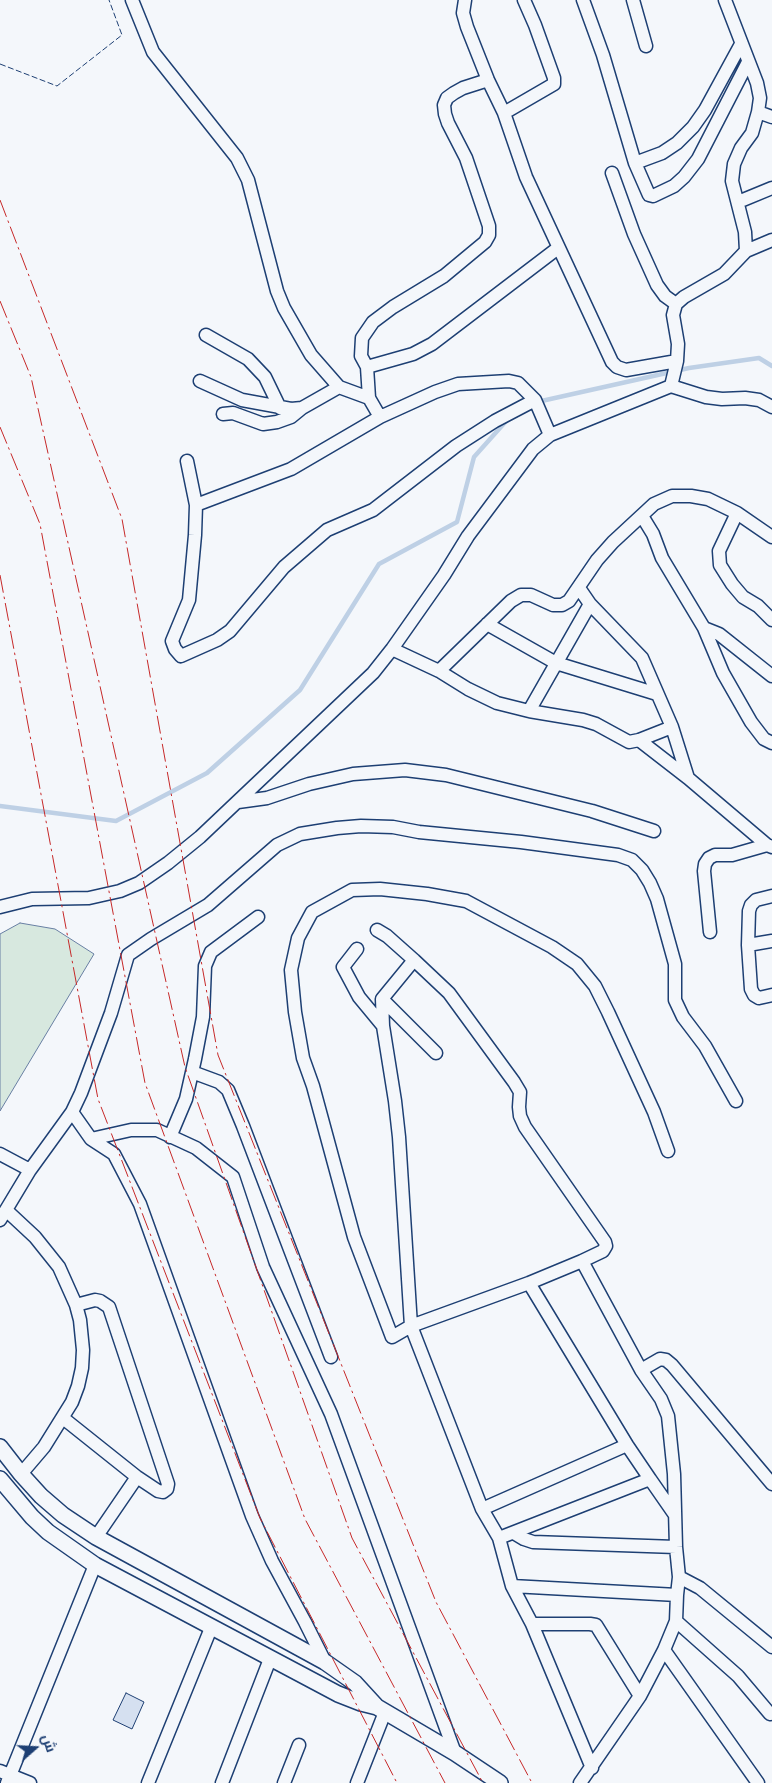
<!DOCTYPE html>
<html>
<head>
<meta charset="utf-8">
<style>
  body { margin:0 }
  #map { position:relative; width:772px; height:1783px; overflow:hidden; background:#f4f7fb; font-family:Lato,Cairo,sans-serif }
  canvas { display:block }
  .north { position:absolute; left:10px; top:1723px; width:50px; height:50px; -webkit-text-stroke:4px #f4f7fb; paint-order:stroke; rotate:71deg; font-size:14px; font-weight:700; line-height:20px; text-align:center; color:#1d3f73 }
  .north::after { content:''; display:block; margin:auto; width:18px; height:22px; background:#1d3f73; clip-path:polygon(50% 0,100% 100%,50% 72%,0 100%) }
</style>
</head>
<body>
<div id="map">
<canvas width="772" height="1783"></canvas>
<div class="north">ش</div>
</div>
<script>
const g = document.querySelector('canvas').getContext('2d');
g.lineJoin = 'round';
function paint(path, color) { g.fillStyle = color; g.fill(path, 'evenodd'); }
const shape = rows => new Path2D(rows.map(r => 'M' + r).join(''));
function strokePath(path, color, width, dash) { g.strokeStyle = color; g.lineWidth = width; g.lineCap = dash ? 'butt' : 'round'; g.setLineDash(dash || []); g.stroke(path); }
const green = shape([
  [20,923,55,929,94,954,0,1111,0,934,20,923]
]);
const stream = shape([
  [537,402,689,368,759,358,772,366],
  [0,806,116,821,207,773,300,690,379,564,457,522,474,457,508,419]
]);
const building = shape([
  [126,1693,144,1702,132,1729,113,1720,126,1693]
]);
const minor = shape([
  [132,0,153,52,237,158,248,180,277,291,284,308,311,355,339,387,369,398,380,417],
  [465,0,463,13,467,27,488,80,504,113,526,177,612,362,617,367,626,370,677,361],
  [583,0,603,55,635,163,649,195,653,196,674,186,684,177,698,159,748,62],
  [633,0,646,46],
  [758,112,772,117],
  [504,113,554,84,554,78,535,25,524,0],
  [635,163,662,153,677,143,693,127,705,110,741,44],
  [612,173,634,234,657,285,665,296,676,304],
  [738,202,772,188],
  [746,251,772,240],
  [206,335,248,359,265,377,280,408],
  [367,367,361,356,362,338,373,322,393,307,444,276,485,242,489,235,489,226,466,158,448,123,445,114,444,105,447,98,454,93,463,88,488,80],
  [200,381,242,400,291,409,302,408,339,387],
  [671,386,677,361,678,344,673,315,676,304,684,297,724,274,746,251,745,232,732,181,734,164,741,148,752,133,758,112,760,98,757,83,725,0],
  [369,398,367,367,413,354,432,344,558,248],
  [223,414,233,413,263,424,277,422,291,417,302,408],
  [187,461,196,505,195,535,189,600,172,641,175,649,181,656,217,640,230,631,284,567,327,530,373,510,456,446,495,421,535,400],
  [196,505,291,469,380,417,435,392,458,384,509,381,518,383,535,400,550,435],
  [737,513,719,551,720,565,732,584,743,597,758,606,772,620],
  [642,516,653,534,662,558,704,628,719,634,772,676],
  [579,588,590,604,642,658,672,727,688,778],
  [487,624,556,663,657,694],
  [704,628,723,673,751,722,764,739,772,743],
  [392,649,439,671,468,689,497,703,529,711,583,720,596,724,629,742,639,740,672,727],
  [439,671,511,601,521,595,531,595,553,605,562,605,569,601,597,560,613,542,654,504,672,496,691,496,708,499,737,513,772,537],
  [529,711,590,604],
  [639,740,688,778,767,845],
  [238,802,267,798,309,784,353,774,405,770,446,775,592,811,654,831],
  [772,896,756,900,751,905,749,911,748,945,751,989,754,995,759,998,772,995],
  [0,907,32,899,89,898,120,891,139,883,168,863,200,837,373,673,392,649,444,575,468,536,533,449,550,435,671,386,706,397,722,399,745,398,759,400,772,407],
  [377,930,387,936,414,960,449,993,514,1082,520,1092,519,1107,520,1116,525,1127,605,1242,606,1246,603,1251,582,1261,641,1370,661,1399,668,1416,674,1474,676,1547,679,1577,677,1595,676,1621,664,1650,640,1696,580,1783],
  [710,932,704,871,705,864,709,858,715,855,732,855,767,845,772,847],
  [748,945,772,941],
  [357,949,343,967,359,997,383,1026],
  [414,960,382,999,383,1026,395,1101,399,1137,411,1326,482,1509,499,1538,512,1586,532,1624,592,1768],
  [382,999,436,1053],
  [192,1072,219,1082,228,1090,243,1126,331,1357],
  [72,1112,91,1139,114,1154,140,1204,252,1516,272,1561,305,1622,325,1662],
  [170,1137,186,1099,195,1059,203,1017,205,966,211,952,258,917],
  [91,1139,131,1130,157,1130,196,1148,233,1177,263,1267,331,1414,455,1753],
  [0,1154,30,1170],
  [6,1210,35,1237,59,1267,76,1305,80,1320,83,1350,82,1368,78,1386,72,1402,44,1447,21,1474],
  [0,1220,30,1170,72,1112,81,1093,111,1013,128,955,151,939,208,905,277,845,300,834,337,828,361,826,393,827,419,832,521,842,618,855,632,860,642,870,650,883,657,899,675,964,675,1000,683,1017,705,1046,736,1101],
  [582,1261,529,1283,411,1326,392,1337,354,1237,313,1086,303,1058,295,1012,291,970,298,938,312,912,352,890,380,889,427,894,466,901,552,947,577,964,595,986,608,1012,654,1112,668,1151],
  [529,1283,627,1445,650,1479],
  [641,1370,660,1359,666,1360,672,1365,772,1484],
  [63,1418,137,1477,158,1491,163,1492,167,1489,168,1484,109,1307,100,1301,95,1300,76,1305],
  [482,1509,627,1445],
  [514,1533,524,1539,533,1542,676,1547],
  [96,1537,137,1477],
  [499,1538,650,1479,675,1515],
  [679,1577,700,1588,772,1647],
  [512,1586,677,1595],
  [676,1621,738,1676,770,1714],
  [532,1624,590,1624,596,1625,640,1696],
  [664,1650,758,1783],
  [0,1771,30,1783],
  [7,1783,95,1565],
  [148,1783,211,1628],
  [222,1783,270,1659],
  [284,1783,299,1745],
  [357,1783,385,1712]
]);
const tertiary = shape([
  [0,1447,21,1474,41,1496,63,1515,96,1537,325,1662,355,1683,377,1707,455,1753,500,1783],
  [0,1479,32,1517,48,1532,95,1565,338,1694,361,1703,377,1707]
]);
const fence = shape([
  [0,64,57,86,122,35,109,0]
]);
const power = shape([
  [0,200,122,519,218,1055,436,1602,532,1783],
  [0,301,31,377,185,1067,352,1538,483,1783],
  [0,427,40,524,145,1083,305,1519,445,1783],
  [0,575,98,1099,260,1518,397,1783]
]);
paint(green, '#d7e8df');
strokePath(green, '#687fa3', 1);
strokePath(stream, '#bed0e5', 4.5);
paint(building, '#d5e0f0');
strokePath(building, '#1d3f73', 1);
strokePath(minor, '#1d3f73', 15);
strokePath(tertiary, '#1d3f73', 18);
strokePath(minor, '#f4f7fb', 12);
strokePath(tertiary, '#f4f7fb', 15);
strokePath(fence, '#1d3f73', 1, [6, 2.5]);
strokePath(power, '#c62828', 1, [18, 4, 2.5, 4]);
</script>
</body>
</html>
